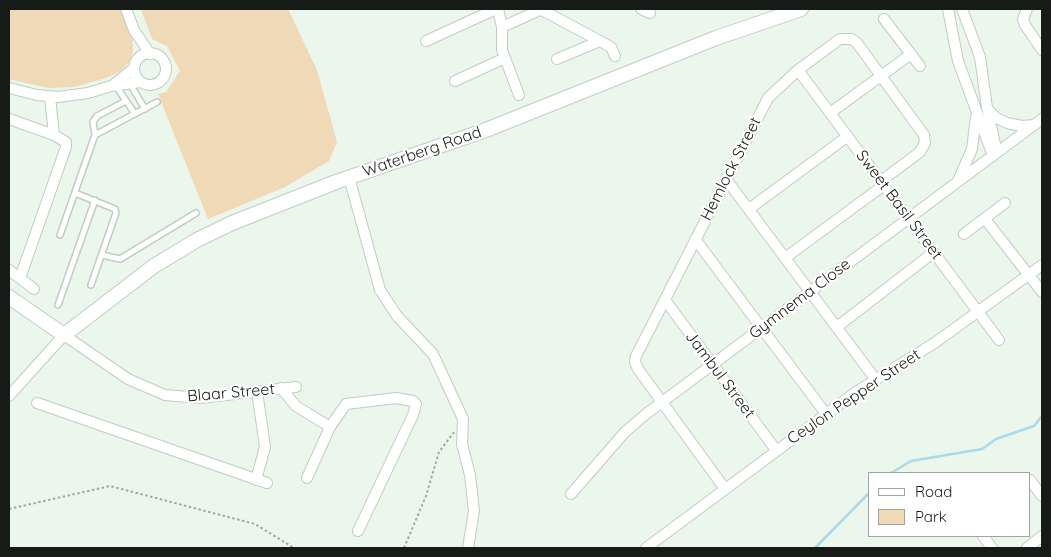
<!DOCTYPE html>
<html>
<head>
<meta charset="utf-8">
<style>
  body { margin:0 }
  #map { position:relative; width:1051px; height:557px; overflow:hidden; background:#ebf6ec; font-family:Quicksand,sans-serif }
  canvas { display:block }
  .frame { position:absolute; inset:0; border:10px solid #171b17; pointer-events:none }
  .legend { position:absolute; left:868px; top:472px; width:162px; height:65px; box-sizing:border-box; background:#fff; border:1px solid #a2a4a2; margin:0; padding:6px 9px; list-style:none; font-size:15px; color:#171b17 }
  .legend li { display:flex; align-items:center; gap:10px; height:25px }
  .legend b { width:25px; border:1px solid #a2a4a2 }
</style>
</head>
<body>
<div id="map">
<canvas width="1051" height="557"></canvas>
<div class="frame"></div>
<ul class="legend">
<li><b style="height:6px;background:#fff"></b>Road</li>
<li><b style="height:14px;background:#efd9b6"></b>Park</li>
</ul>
</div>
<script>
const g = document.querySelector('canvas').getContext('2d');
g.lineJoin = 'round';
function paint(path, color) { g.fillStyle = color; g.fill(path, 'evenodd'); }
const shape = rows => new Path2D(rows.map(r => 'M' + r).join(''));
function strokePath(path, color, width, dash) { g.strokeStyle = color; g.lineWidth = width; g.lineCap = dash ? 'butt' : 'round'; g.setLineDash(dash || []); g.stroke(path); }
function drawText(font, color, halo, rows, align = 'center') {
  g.font = font + ' Quicksand,sans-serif'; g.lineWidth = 4.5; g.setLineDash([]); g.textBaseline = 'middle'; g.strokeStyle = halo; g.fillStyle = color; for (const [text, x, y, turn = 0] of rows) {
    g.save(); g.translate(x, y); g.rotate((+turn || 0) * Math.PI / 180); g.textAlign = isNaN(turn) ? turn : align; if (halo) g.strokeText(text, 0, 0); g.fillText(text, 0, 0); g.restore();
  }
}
const green = shape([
  [9,9,121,9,132,33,133,52,129,62,119,72,106,78,74,87,48,88,9,79],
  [141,9,288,9,317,70,337,142,329,161,285,187,208,219,158,94,166,92,180,71,167,46,152,39]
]);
const stream = shape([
  [891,473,911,461,982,449,996,439,1034,426,1042,416],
  [815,548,870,492]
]);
const path = shape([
  [9,509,110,486,255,524,294,548],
  [404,548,426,496,439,452,454,432]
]);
const lane = shape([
  [130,84,145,109],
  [116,86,135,114],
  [95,135,93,122,97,116,126,101],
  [75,193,115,209,116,213,91,285],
  [60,235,95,135,157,102],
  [102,255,120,259,196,213],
  [58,305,95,200]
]);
const street = shape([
  [126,9,134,30,150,54],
  [498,9,502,27,502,50,519,95],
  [540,9,611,47,615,56],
  [641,9,650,13],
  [948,9,958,61,993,156],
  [962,9,980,57,987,108,996,148],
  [1027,9,1023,19,1025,25,1042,50],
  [884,19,920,66],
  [502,27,542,9],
  [426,41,496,9],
  '134 69a16 16 0 1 1 32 0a16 16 0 1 1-32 0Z',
  [557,59,600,41],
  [798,70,999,340],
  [455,81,505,58],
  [112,86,134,68],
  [9,88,37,95,58,97,88,93,111,86,140,82],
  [987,108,995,117,1007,123,1022,126,1034,125],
  [830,113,911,54],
  [9,119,54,135,50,97],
  [349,177,380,290,397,316,433,354,463,419,462,444,470,475,474,511,468,548],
  [726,179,876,380],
  [958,181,972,149,976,117],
  [749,209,848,136],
  [985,219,1042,292],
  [964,234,1005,203],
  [695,239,826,414],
  [785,258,884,185],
  [9,270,34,289],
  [20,278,66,147,66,142,54,135],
  [665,300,776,450],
  [837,327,934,252],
  [281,388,296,406,330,427],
  [9,396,64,335,128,379,165,395,200,398,296,387],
  [37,403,267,483],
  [307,478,330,427,346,404,396,398,413,401,416,404,413,415,358,531],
  [256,480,265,447,257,391],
  [1030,480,1042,496],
  [725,489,638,369,635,362,636,356,768,98,798,70,840,39,851,39,857,43,924,135,925,143,920,152,881,181],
  [571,494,625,432,646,414,1042,119],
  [983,536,992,548],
  [646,548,856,392,936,342,1042,265],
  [1027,548,1042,536]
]);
const secondary = shape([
  [9,297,64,335,154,266,197,240,232,223,336,182,486,130,716,38,801,9]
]);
const streetNames = [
  ["Waterberg Road",422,152,-19],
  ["Hemlock Street",731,169,-63],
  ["Sweet Basil Street",899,205,53],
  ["Gymnema Close",800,299,-37],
  ["Jambul Street",720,375,53],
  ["Blaar Street",231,393,-5],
  ["Ceylon Pepper Street",854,397,-34]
];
paint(green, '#efd9b6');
strokePath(stream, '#abdae8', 2.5);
strokePath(lane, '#c1ccc3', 8);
strokePath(street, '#c1ccc3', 12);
strokePath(secondary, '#c1ccc3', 16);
strokePath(path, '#a0a8a0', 2, [2.5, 2.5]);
strokePath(lane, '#fff', 5);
strokePath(street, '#fff', 10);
strokePath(secondary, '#fff', 14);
drawText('16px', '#171b17', '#fff', streetNames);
</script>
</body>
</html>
